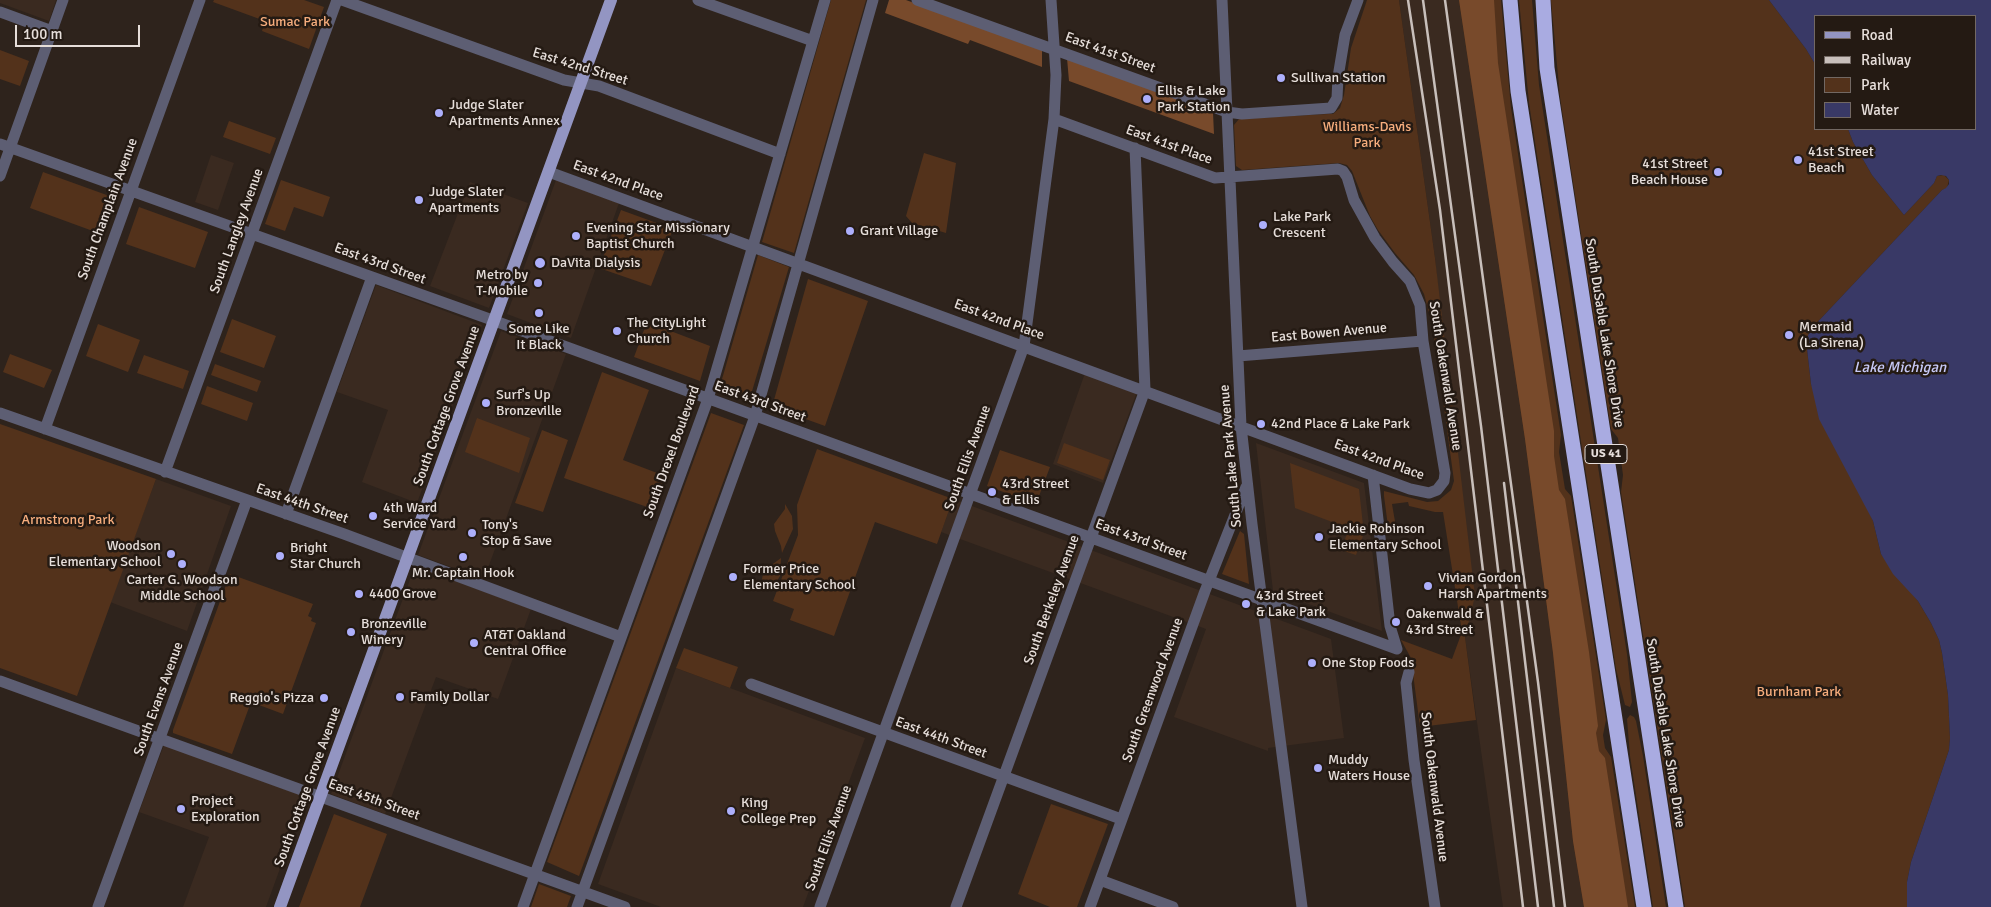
<!DOCTYPE html>
<html>
<head>
<meta charset="utf-8">
<style>
  body { margin:0 }
  #map { position:relative; width:1991px; height:907px; overflow:hidden; background:#2e231c; font-family:Signika,sans-serif }
  canvas { display:block }
  .legend { position:absolute; left:1814px; top:15px; width:162px; height:115px; box-sizing:border-box; background:#241a13; border:1px solid #726863; margin:0; padding:6px 9px; list-style:none; font-size:15px; color:#e6deda }
  .legend li { display:flex; align-items:center; gap:10px; height:25px }
  .legend b { width:25px; border:1px solid #726863 }
  .scale { position:absolute; left:15px; top:25px; width:125px; height:22px; box-sizing:border-box; border:2px solid #e6deda; border-top:0; padding-left:6px; font-size:15px; line-height:18px; white-space:nowrap; color:#e6deda; -webkit-text-stroke:4px #241a13; paint-order:stroke }
</style>
</head>
<body>
<div id="map">
<canvas width="1991" height="907"></canvas>
<ul class="legend">
<li><b style="height:6px;background:#9395c2"></b>Road</li>
<li><b style="height:6px;background:#c8bfbb"></b>Railway</li>
<li><b style="height:14px;background:#53321b"></b>Park</li>
<li><b style="height:14px;background:#393966"></b>Water</li>
</ul>
<div class="scale">100 m</div>
</div>
<script>
const g = document.querySelector('canvas').getContext('2d');
g.lineJoin = 'round';
function paint(path, color) { g.fillStyle = color; g.fill(path, 'evenodd'); }
const shape = rows => new Path2D(rows.map(r => 'M' + r).join(''));
function strokePath(path, color, width, dash) { g.strokeStyle = color; g.lineWidth = width; g.lineCap = dash ? 'butt' : 'round'; g.setLineDash(dash || []); g.stroke(path); }
function drawText(font, color, halo, rows, align = 'center') {
  g.font = font + ' Signika,sans-serif'; g.lineWidth = 5; g.setLineDash([]); g.textBaseline = 'middle'; g.strokeStyle = halo; g.fillStyle = color; for (const [text, x, y, turn = 0] of rows) {
    g.save(); g.translate(x, y); g.rotate((+turn || 0) * Math.PI / 180); g.textAlign = isNaN(turn) ? turn : align; if (halo) g.strokeText(text, 0, 0); g.fillText(text, 0, 0); g.restore();
  }
}
const built = shape([
  [0,0,56,0,49,21,0,3],
  [1399,0,1459,0,1525,439,1553,653,1573,841,1584,907,1503,907,1465,637,1467,621,1435,258],
  [211,155,234,163,218,210,195,202],
  [556,180,619,203,571,338,507,314],
  [470,182,528,203,489,308,430,286],
  [376,285,482,325,417,503,362,482,388,410,337,392],
  [501,331,566,354,484,579,418,555],
  [1085,373,1137,392,1103,483,1053,464],
  [1256,443,1364,483,1382,631,1273,591],
  [156,479,231,506,187,631,110,602],
  [953,499,1331,639,1344,738,1268,748,1268,751,1174,717,1206,629,941,532],
  [415,566,531,609,498,699,436,677,385,814,331,794],
  [676,668,865,738,803,907,661,907,598,884],
  [164,745,306,797,266,907,183,907,209,837,139,812]
]);
const green = shape([
  [214,0,304,0,324,7,309,49,262,31,265,21,213,2],
  [831,0,866,0,794,253,762,242],
  [1367,0,1399,0,1435,258,1475,596,1465,637,1476,720,1420,727,1411,658,1401,640,1452,659,1462,632,1443,512,1435,512,1409,506,1408,502,1392,504,1397,533,1389,534,1384,496,1384,491,1427,502,1438,501,1451,490,1454,481,1437,356,1431,320,1424,294,1414,275,1395,253,1378,230,1370,216,1352,171,1347,165,1339,163,1242,170,1236,166,1234,125,1239,119,1328,114,1333,114,1340,108,1344,95,1351,48],
  [1459,0,1501,0,1511,108,1561,435,1559,452,1565,489,1571,496,1606,720,1603,735,1605,748,1611,757,1635,907,1584,907,1573,841,1553,653,1525,439],
  [1519,0,1532,0,1539,85,1627,654,1632,702,1630,707,1625,705,1616,669,1529,103],
  [1551,0,1769,0,1806,49,1815,64,1815,129,1848,129,1853,142,1872,175,1904,215,1934,183,1937,176,1944,175,1949,180,1947,188,1942,190,1811,329,1806,340,1811,384,1873,521,1881,554,1918,601,1931,623,1939,640,1942,653,1948,695,1950,738,1949,750,1911,862,1907,882,1907,907,1685,907,1621,492,1623,475,1618,438,1611,429,1560,97],
  [0,50,29,61,20,86,0,79],
  [229,121,276,138,270,154,223,137],
  [924,153,956,163,946,233,912,223,906,216],
  [43,172,115,198,101,234,30,208],
  [281,180,330,197,323,217,294,207,285,231,265,224],
  [139,207,208,232,195,268,126,244],
  [621,210,673,229,651,286,599,268],
  [758,255,789,267,750,398,720,386],
  [808,279,868,301,825,426,772,407],
  [232,319,276,336,264,368,220,352],
  [647,322,710,346,700,381,634,357],
  [98,324,140,340,128,372,86,356],
  [10,354,52,370,44,388,3,372],
  [144,355,189,371,183,389,137,373],
  [215,364,261,381,257,392,211,375],
  [602,372,649,390,623,460,665,476,653,509,564,478],
  [207,386,253,403,247,421,201,404],
  [711,413,744,425,579,876,547,862],
  [477,418,530,438,519,473,465,452],
  [0,424,156,479,77,696,0,668],
  [542,430,568,440,543,512,515,503],
  [1064,443,1110,460,1103,480,1057,463],
  [817,449,953,499,937,544,875,522,834,636,790,620,794,609,773,601,798,535,797,505],
  [1000,450,1050,467,1036,504,987,486],
  [1290,463,1359,489,1364,534,1295,508],
  [785,504,792,516,793,529,782,553,781,546,775,531,774,524,785,509],
  [1240,531,1244,534,1249,584,1222,574],
  [1348,531,1363,536,1356,555,1341,550],
  [781,558,780,576,774,586,768,591,762,579,763,574,766,569],
  [230,574,313,604,308,616,312,618,311,621,316,623,283,714,251,702,232,754,173,733,173,730],
  [684,648,738,667,730,688,676,668],
  [1630,715,1634,717,1636,721,1643,756,1666,907,1653,907,1630,756,1627,719],
  [1051,804,1108,824,1077,907,1050,907,1018,894],
  [334,814,387,834,360,907,299,907],
  [539,884,571,896,567,907,531,907]
]);
const forest = shape([
  [889,0,906,0,1042,50,1042,67,970,40,968,44,885,13],
  [1459,0,1494,0,1498,63,1554,431,1554,456,1559,490,1565,499,1589,652,1598,726,1596,733,1599,751,1605,758,1628,907,1584,907,1573,841,1553,653,1525,439],
  [1067,58,1213,113,1214,134,1069,81]
]);
const water = shape([
  [1769,0,1991,0,1991,907,1907,907,1907,882,1911,862,1949,750,1950,738,1948,695,1942,653,1939,640,1931,623,1918,601,1893,574,1881,554,1873,521,1819,419,1811,384,1806,340,1811,329,1942,190,1946,188,1949,184,1949,180,1946,176,1941,175,1937,176,1934,183,1904,215,1872,175,1853,142,1848,129,1975,129,1975,16,1815,16,1815,64,1806,49]
]);
const minor = shape([
  [342,0,564,80,599,86,780,154],
  [698,0,813,41],
  [917,0,1227,112,1242,114,1331,108,1337,98,1338,77,1345,35,1358,0],
  [1222,0,1241,426,1252,524,1302,907],
  [0,12,52,31],
  [0,144,495,321,1397,649],
  [549,172,1410,489,1429,493,1437,490,1444,481,1445,473,1423,341,1420,305,1410,281,1393,262,1375,238,1354,200,1347,177,1343,171,1338,169,1215,178,1054,119],
  [0,176,63,0],
  [1238,356,1423,341],
  [0,413,344,534,621,637],
  [45,429,200,0],
  [165,472,337,0],
  [1373,475,1390,626,1397,649],
  [286,514,372,277],
  [1409,672,1406,683,1414,760,1435,907],
  [0,681,625,907],
  [751,684,1121,819],
  [1100,880,1173,907],
  [98,907,247,500],
  [523,907,708,399,825,0],
  [577,907,755,416,873,0],
  [820,907,1024,346,1054,119,1056,75,1051,0],
  [956,907,1145,390,1135,148],
  [1090,907,1205,591,1246,487]
]);
const major = shape([
  [280,907,611,0]
]);
const highway = shape([
  [1510,0,1518,91,1644,907],
  [1543,0,1547,68,1676,907]
]);
const rail = shape([
  [1408,0,1440,210,1523,907],
  [1423,0,1481,426,1538,907],
  [1445,0,1538,682,1565,907],
  [1504,483,1554,907]
]);
const markers = [
  [1281,78,5,"#adaffb"],
  [1147,99,5,"#adaffb"],
  [439,113,5,"#adaffb"],
  [1798,160,5,"#adaffb"],
  [1718,172,5,"#adaffb"],
  [419,200,5,"#adaffb"],
  [1263,225,5,"#adaffb"],
  [850,231,5,"#adaffb"],
  [576,236,5,"#adaffb"],
  [540,263,6,"#adaffb"],
  [538,283,5,"#adaffb"],
  [539,313,5,"#adaffb"],
  [617,331,5,"#adaffb"],
  [1789,335,5,"#adaffb"],
  [486,403,5,"#adaffb"],
  [1261,424,5,"#adaffb"],
  [992,492,5,"#adaffb"],
  [373,516,5,"#adaffb"],
  [472,533,5,"#adaffb"],
  [1319,537,5,"#adaffb"],
  [171,554,5,"#adaffb"],
  [280,556,5,"#adaffb"],
  [463,557,5,"#adaffb"],
  [182,564,5,"#adaffb"],
  [733,577,5,"#adaffb"],
  [1428,586,5,"#adaffb"],
  [359,594,5,"#adaffb"],
  [1246,604,5,"#adaffb"],
  [1396,622,5,"#adaffb"],
  [351,632,5,"#adaffb"],
  [474,643,5,"#adaffb"],
  [1312,663,5,"#adaffb"],
  [400,697,5,"#adaffb"],
  [324,698,5,"#adaffb"],
  [1318,768,5,"#adaffb"],
  [181,809,5,"#adaffb"],
  [731,811,5,"#adaffb"]
];
const shields = [
  [1606,454,42]
];
const shieldNames = [
  ["US 41",1606,454]
];
const parkNames = [
  ["Sumac Park",295,22],
  ["Williams-Davis",1367,127],
  ["Park",1367,143],
  ["Armstrong Park",68,520],
  ["Burnham Park",1799,692]
];
const streetNames = [
  ["East 41st Street",1110,53,20],
  ["East 42nd Street",580,67,17],
  ["East 41st Place",1169,145,20],
  ["East 42nd Place",618,181,20],
  ["South Champlain Avenue",108,209,-70],
  ["South Langley Avenue",237,231,-70],
  ["East 43rd Street",380,264,20],
  ["East 42nd Place",999,320,20],
  ["East Bowen Avenue",1329,333,-5],
  ["South DuSable Lake Shore Drive",1604,333,81],
  ["South Oakenwald Avenue",1445,376,81],
  ["East 43rd Street",760,402,20],
  ["South Cottage Grove Avenue",447,406,-70],
  ["South Drexel Boulevard",672,452,-70],
  ["South Lake Park Avenue",1231,456,-95],
  ["South Ellis Avenue",968,458,-70],
  ["East 42nd Place",1379,460,20],
  ["East 44th Street",302,504,19],
  ["East 43rd Street",1141,540,20],
  ["South Berkeley Avenue",1052,600,-70],
  ["South Greenwood Avenue",1153,690,-70],
  ["South Evans Avenue",159,699,-70],
  ["South DuSable Lake Shore Drive",1665,733,81],
  ["East 44th Street",941,738,20],
  ["South Cottage Grove Avenue",308,787,-70],
  ["South Oakenwald Avenue",1434,787,83],
  ["East 45th Street",374,800,20],
  ["South Ellis Avenue",829,838,-70]
];
const poiNames = [
  ["Sullivan Station",1291,78],
  ["Ellis & Lake",1157,91],
  ["Park Station",1157,107],
  ["Judge Slater",449,105],
  ["Apartments Annex",449,121],
  ["41st Street",1808,152],
  ["Beach",1808,168],
  ["41st Street",1708,164,"right"],
  ["Beach House",1708,180,"right"],
  ["Judge Slater",429,192],
  ["Apartments",429,208],
  ["Lake Park",1273,217],
  ["Crescent",1273,233],
  ["Evening Star Missionary",586,228],
  ["Baptist Church",586,244],
  ["Grant Village",860,231],
  ["DaVita Dialysis",551,263],
  ["Metro by",528,275,"right"],
  ["T-Mobile",528,291,"right"],
  ["The CityLight",627,323],
  ["Church",627,339],
  ["Mermaid",1799,327],
  ["(La Sirena)",1799,343],
  ["Some Like",539,329,"center"],
  ["It Black",539,345,"center"],
  ["Surf's Up",496,395],
  ["Bronzeville",496,411],
  ["42nd Place & Lake Park",1271,424],
  ["43rd Street",1002,484],
  ["& Ellis",1002,500],
  ["4th Ward",383,508],
  ["Service Yard",383,524],
  ["Tony's",482,525],
  ["Stop & Save",482,541],
  ["Jackie Robinson",1329,529],
  ["Elementary School",1329,545],
  ["Woodson",161,546,"right"],
  ["Elementary School",161,562,"right"],
  ["Bright",290,548],
  ["Star Church",290,564],
  ["Former Price",743,569],
  ["Elementary School",743,585],
  ["Mr. Captain Hook",463,573,"center"],
  ["Vivian Gordon",1438,578],
  ["Harsh Apartments",1438,594],
  ["Carter G. Woodson",182,580,"center"],
  ["Middle School",182,596,"center"],
  ["4400 Grove",369,594],
  ["43rd Street",1256,596],
  ["& Lake Park",1256,612],
  ["Oakenwald &",1406,614],
  ["43rd Street",1406,630],
  ["Bronzeville",361,624],
  ["Winery",361,640],
  ["AT&T Oakland",484,635],
  ["Central Office",484,651],
  ["One Stop Foods",1322,663],
  ["Family Dollar",410,697],
  ["Reggio's Pizza",314,698,"right"],
  ["Muddy",1328,760],
  ["Waters House",1328,776],
  ["Project",191,801],
  ["Exploration",191,817],
  ["King",741,803],
  ["College Prep",741,819]
];
const waterNames = [
  ["Lake Michigan",1900,368]
];
paint(built, '#3a2a20');
paint(green, '#53321b');
paint(forest, '#784a2b');
paint(water, '#393966');
strokePath(minor, '#5d5e73', 11);
strokePath(major, '#9395c2', 12);
strokePath(highway, '#a9abe1', 15);
strokePath(rail, '#c8bfbb', 2.5);
for (const [x, y, r, color] of markers) { const dot = new Path2D(); dot.arc(x, y, r, 0, 2 * Math.PI); g.fillStyle = color; g.fill(dot); strokePath(dot, '#241a13', 2); }
for (const [x, y, w] of shields) { const box = new Path2D(); box.roundRect(x - w / 2, y - 9.5, w, 19, 4); g.fillStyle = '#241a13'; g.fill(box); strokePath(box, '#e6deda', 1); }
drawText('bold 12px', '#e6deda', null, shieldNames);
drawText('14px', '#f6ad7d', '#241a13', parkNames);
drawText('14px', '#e6deda', '#241a13', streetNames);
drawText('14px', '#e6deda', '#241a13', poiNames, 'left');
drawText('italic 15px', '#c7c9f7', '#241a13', waterNames);
</script>
</body>
</html>
